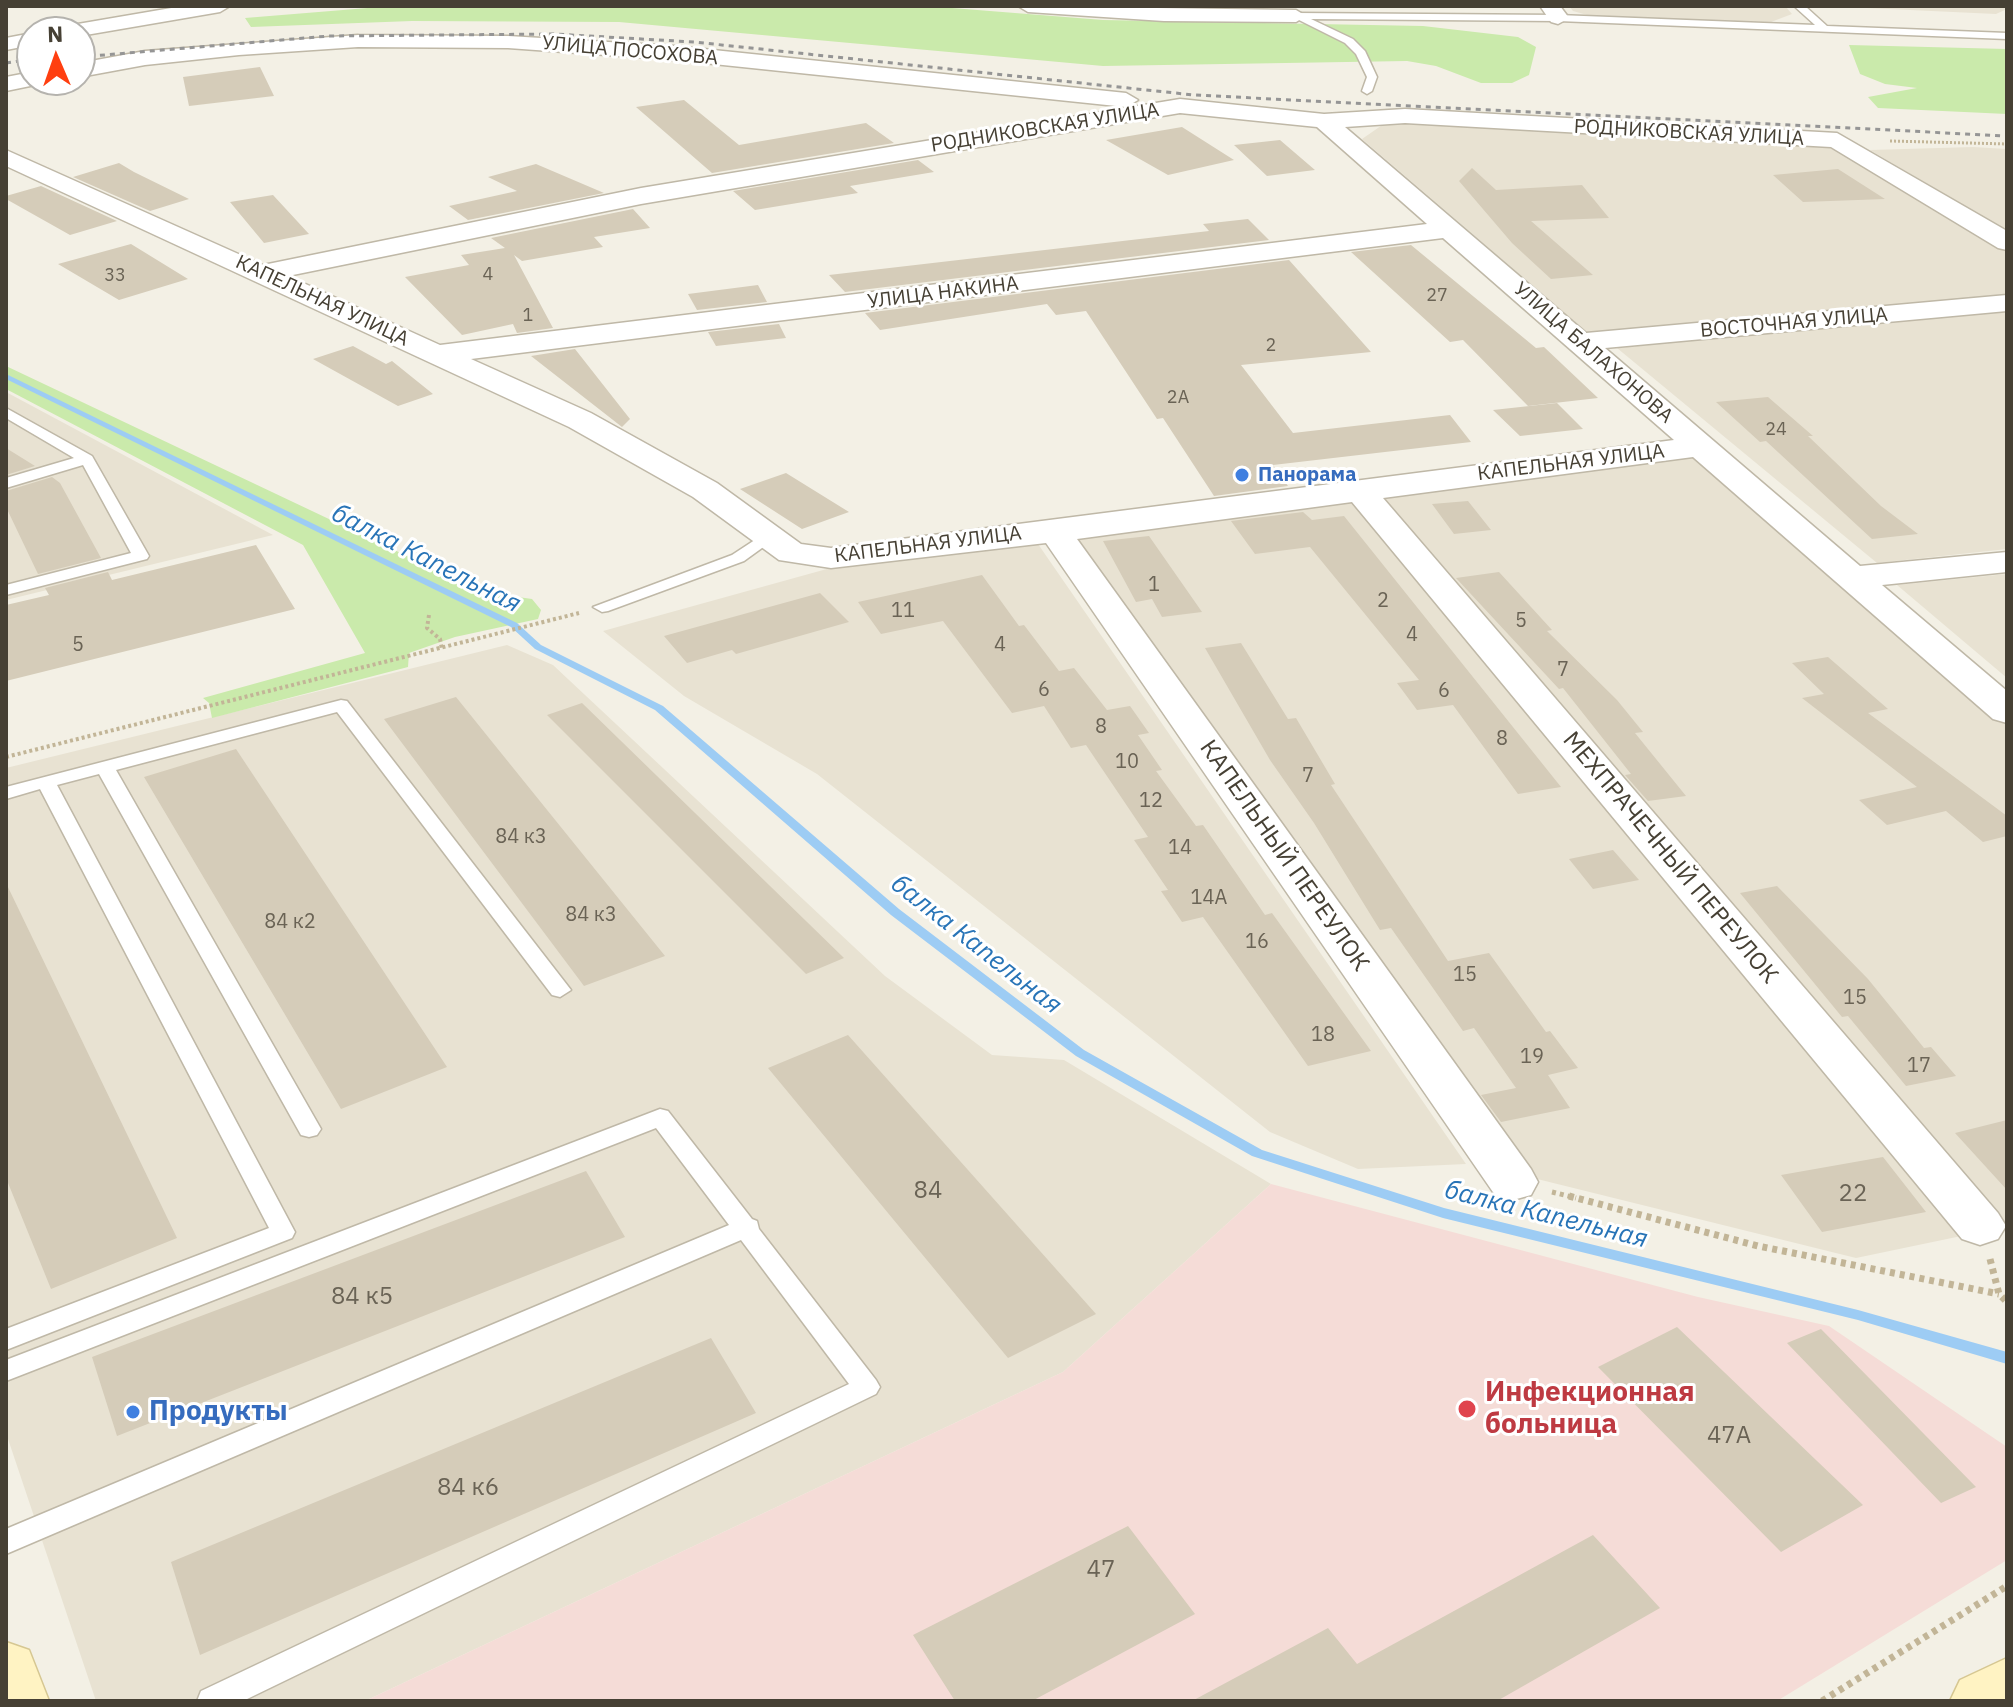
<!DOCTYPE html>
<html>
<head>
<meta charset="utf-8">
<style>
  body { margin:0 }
  #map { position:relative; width:2013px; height:1707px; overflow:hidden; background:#f3f0e5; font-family:"IBM Plex Sans",sans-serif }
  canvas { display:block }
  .frame { position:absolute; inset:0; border:8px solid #464034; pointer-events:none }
  .north { position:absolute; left:16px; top:16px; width:80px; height:80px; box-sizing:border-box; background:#fff; border:2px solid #b5b3ae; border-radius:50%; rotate:358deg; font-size:22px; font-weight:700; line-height:32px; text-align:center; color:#464034 }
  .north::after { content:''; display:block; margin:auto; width:28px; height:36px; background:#ff3f10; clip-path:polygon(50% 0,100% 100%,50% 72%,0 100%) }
</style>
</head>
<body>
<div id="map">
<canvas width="2013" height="1707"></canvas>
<div class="frame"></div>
<div class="north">N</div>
</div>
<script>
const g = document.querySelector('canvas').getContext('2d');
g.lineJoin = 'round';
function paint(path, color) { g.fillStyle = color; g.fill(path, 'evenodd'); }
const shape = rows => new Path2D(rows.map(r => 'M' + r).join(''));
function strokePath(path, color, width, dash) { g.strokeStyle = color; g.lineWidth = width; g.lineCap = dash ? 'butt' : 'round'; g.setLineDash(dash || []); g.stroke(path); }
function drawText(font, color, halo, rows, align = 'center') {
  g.font = font + ' "IBM Plex Sans",sans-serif'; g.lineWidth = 6; g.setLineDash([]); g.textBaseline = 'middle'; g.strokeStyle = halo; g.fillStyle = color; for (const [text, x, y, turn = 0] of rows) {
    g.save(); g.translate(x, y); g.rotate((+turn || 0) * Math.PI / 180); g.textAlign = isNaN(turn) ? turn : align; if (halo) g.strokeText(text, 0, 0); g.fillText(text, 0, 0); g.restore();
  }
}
const residential = shape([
  [1569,6,1785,6,1792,14,1771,22,1594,17,1573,11],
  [1824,6,2007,6,2007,9,1996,14],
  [1388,121,1833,146,2007,251,2007,295,1588,333,1362,139],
  [1973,147,2007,149,2007,231,1870,150],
  [2007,310,2007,549,1877,563,1617,348],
  [6,392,273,535,6,600],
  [1697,454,2007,725,2007,1229,1998,1230,1371,496],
  [1354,498,1971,1234,1856,1258,1521,1175,1071,535],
  [1038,544,1466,1164,1358,1169,1270,1132,817,774,684,696,603,631,834,567],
  [2007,574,2007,678,1897,585],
  [507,645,553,665,885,976,992,1055,1064,1060,1271,1184,1063,1372,365,1701,96,1701,6,1433,6,768]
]);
const medical = shape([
  [1271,1184,1698,1297,1829,1326,2007,1447,2007,1560,1777,1701,365,1701,1063,1372]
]);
const green = shape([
  [392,6,927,6,1103,20,1423,26,1518,37,1536,47,1529,75,1512,83,1481,83,1436,66,1407,61,1103,66,619,22,412,21,251,27,245,18],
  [1849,45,2007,49,2007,114,1878,108,1868,97,1917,88,1885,84,1860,74],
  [6,366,483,592,532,599,541,610,538,619,455,637,409,653,408,667,212,718,209,703,203,698,365,653,303,545,6,389]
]);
const stream = shape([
  [6,374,517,623,541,645,663,706,899,909,1084,1050,1262,1150,1444,1208,1858,1310,2007,1352,2007,1364,1858,1320,1443,1218,1252,1156,1076,1056,891,915,655,710,535,649,511,627,6,379,6,374]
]);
const building = shape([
  [260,67,274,96,189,106,183,77],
  [684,100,739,145,866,123,894,143,712,173,636,107],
  [1182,127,1234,160,1168,175,1106,140],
  [1280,140,1315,170,1267,176,1234,145],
  [918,160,934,172,850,186,858,193,755,210,733,191],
  [119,163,134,172,189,199,150,211,73,177],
  [536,164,604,193,468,220,449,206,517,191,488,177],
  [1472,168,1496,190,1582,185,1609,218,1531,221,1593,275,1551,279,1512,243,1459,181],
  [1838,169,1885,199,1803,202,1773,175],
  [41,186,117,221,70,235,6,199,6,196],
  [273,195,309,234,264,243,230,202],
  [633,209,650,228,594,237,603,247,522,261,514,255,553,328,517,333,513,324,462,335,405,277,469,265,461,255,505,248,491,238],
  [1248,219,1269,240,845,292,829,275,1209,231,1203,224],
  [131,244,188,279,119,300,58,264],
  [1411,245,1536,348,1544,347,1598,398,1528,406,1463,340,1450,342,1351,252],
  [1289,260,1371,352,1241,365,1293,433,1450,415,1471,442,1273,465,1288,486,1214,496,1163,418,1157,419,1086,311,1056,315,1047,304,880,330,865,313],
  [758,285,767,302,697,310,688,294],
  [779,324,786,338,716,346,708,332],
  [353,346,386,364,392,361,433,394,398,406,313,359],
  [575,349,630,419,622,427,531,356],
  [1768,397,1813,436,1808,436,1881,506,1918,534,1872,539,1766,441,1760,442,1716,402],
  [1557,403,1583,429,1520,436,1493,410],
  [6,448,35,466,6,475],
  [786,473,849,512,802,529,740,489],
  [52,477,60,483,101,558,38,574,6,507,6,491],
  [1468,501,1491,530,1454,534,1432,504],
  [1303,512,1312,520,1344,516,1561,787,1518,794,1453,705,1417,710,1397,683,1419,680,1310,547,1255,554,1231,521],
  [1149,536,1202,612,1162,617,1152,599,1136,602,1103,541],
  [256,545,295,609,6,681,6,605,49,595,45,588,108,572,112,580],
  [1499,572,1552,630,1547,631,1617,700,1643,732,1635,733,1686,796,1648,801,1625,775,1631,774,1563,688,1559,689,1456,578],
  [982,575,1019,626,1024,625,1059,671,1074,668,1107,710,1130,706,1149,733,1138,735,1162,770,1156,771,1196,826,1203,825,1265,915,1272,913,1371,1051,1308,1066,1203,917,1182,922,1161,891,1168,890,1134,840,1148,837,1086,745,1071,748,1044,706,1012,713,943,621,881,634,858,602],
  [820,593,849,622,736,654,732,650,687,663,664,636],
  [1241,643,1288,719,1296,718,1335,784,1331,785,1448,961,1489,953,1546,1032,1550,1031,1578,1068,1548,1075,1570,1108,1501,1122,1481,1095,1516,1088,1474,1028,1463,1031,1391,928,1380,930,1314,823,1270,760,1205,648],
  [1828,657,1888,709,1868,713,2007,816,2007,836,1983,842,1946,811,1887,825,1859,800,1917,787,1802,698,1824,694,1792,663],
  [456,697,493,743,665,956,584,986,384,719],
  [582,703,844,958,806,974,547,715],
  [236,749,447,1067,341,1109,144,777],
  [1613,850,1639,880,1593,889,1569,859],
  [6,883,177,1238,51,1289,6,1178],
  [1777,886,1868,979,1924,1048,1931,1047,1956,1076,1906,1086,1848,1016,1842,1017,1740,893],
  [848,1035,1096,1314,1008,1358,768,1068],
  [2007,1120,2007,1190,1955,1133],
  [1883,1157,1926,1212,1822,1232,1781,1175],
  [586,1171,625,1237,117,1436,92,1357],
  [1677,1327,1863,1505,1781,1552,1598,1367],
  [1821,1329,1976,1487,1941,1503,1787,1343],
  [711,1338,756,1413,200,1655,171,1562],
  [1128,1526,1195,1614,1032,1701,955,1701,913,1635],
  [1593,1535,1660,1608,1497,1701,1192,1701,1328,1628,1357,1664]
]);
const pathFar3 = shape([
  [1890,141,2007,144]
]);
const pathFar2 = shape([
  [429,615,427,628,440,639,442,649],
  [6,757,579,613]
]);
const pathFar1 = shape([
  [1552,1192,1576,1198]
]);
const path = shape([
  [1569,1196,1758,1246,1999,1294],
  [1990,1259,1999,1294,2007,1302],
  [1822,1701,2007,1586]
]);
const service = shape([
  [1794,6,1805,6,1827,26,2007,33,2007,39,1558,21,1311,19,1353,39,1365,51,1377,77,1372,91,1367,94,1362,91,1367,77,1356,54,1345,43,1291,16,1296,13,1558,15,1815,25,1794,6],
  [6,408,92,456,149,556,147,559,6,595,6,585,131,553,83,465,6,488,6,478,74,458,6,418,6,408],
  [767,532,773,534,773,540,744,561,608,611,602,612,593,607,732,555,767,532],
  [341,700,347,701,571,990,560,997,552,995,337,712,116,770,321,1129,317,1135,309,1137,301,1135,99,774,57,785,295,1232,292,1238,6,1350,6,1329,269,1228,40,789,6,799,6,787,341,700],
  [660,1109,668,1111,752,1219,757,1221,759,1229,876,1380,880,1387,876,1394,243,1701,197,1701,201,1691,849,1384,741,1240,6,1554,6,1529,729,1225,656,1128,6,1381,6,1360,660,1109]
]);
const minor = shape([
  [183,6,230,6,220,12,80,36,80,32,55,32,66,26,183,6],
  [1018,6,1296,10,1306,16,1296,22,1164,21,1028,12,1018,6],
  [1540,6,1560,6,1569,18,1558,24,1551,22,1540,6],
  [32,33,32,45,6,50,6,38,32,33],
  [358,35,508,36,675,46,1126,93,1138,100,1126,107,675,60,508,48,358,47,239,55,145,65,80,77,80,63,145,51,358,35],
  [32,72,32,80,43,80,40,84,6,91,6,77,32,72],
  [1180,99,1324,114,1405,109,1837,133,2007,231,2007,250,1998,248,1831,147,1405,123,1345,127,1586,333,2007,295,2007,311,1605,348,1860,566,2007,552,2007,572,1882,585,2007,691,2007,723,1993,719,1693,457,1383,498,1998,1213,2006,1226,1998,1239,1980,1245,1962,1239,1352,502,1077,539,1531,1169,1538,1182,1531,1195,1513,1200,1495,1195,1046,543,831,568,779,560,693,497,569,427,6,166,6,150,263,265,641,188,1180,99],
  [1180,113,1317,127,1427,224,440,345,288,276,641,204,1180,113],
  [1443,238,1674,440,831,548,801,544,717,483,591,413,471,359,1443,238]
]);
const secondary = shape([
  [6,1642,29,1650,49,1701,6,1701,6,1642],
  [2007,1658,2007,1701,1950,1701,1960,1680,2007,1658]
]);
const rail = shape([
  [80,57,329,36,554,34,694,42,1194,95,2007,136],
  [6,63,32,59]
]);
const markers = [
  [1242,475,8,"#3f7fe0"],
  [1467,1409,10,"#e0444e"],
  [133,1412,8,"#3f7fe0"]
];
const farNumbernames = [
  ["4",488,275],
  ["33",115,276],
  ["27",1437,296],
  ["1",528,316],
  ["2",1271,346],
  ["2А",1178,398],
  ["24",1776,430]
];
const farStreetnames = [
  ["УЛИЦА ПОСОХОВА",630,51,5],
  ["РОДНИКОВСКАЯ УЛИЦА",1045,128,-9],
  ["РОДНИКОВСКАЯ УЛИЦА",1689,133,3],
  ["УЛИЦА НАКИНА",943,293,-7],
  ["КАПЕЛЬНАЯ УЛИЦА",322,301,25],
  ["ВОСТОЧНАЯ УЛИЦА",1794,323,-5],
  ["УЛИЦА БАЛАХОНОВА",1593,353,41],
  ["КАПЕЛЬНАЯ УЛИЦА",1571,463,-7],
  ["КАПЕЛЬНАЯ УЛИЦА",928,545,-7]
];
const farShopnames = [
  ["Панорама",1258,475]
];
const numberNames = [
  ["1",1154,585],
  ["2",1383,601],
  ["11",903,611],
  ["5",1521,621],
  ["4",1412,635],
  ["5",78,645],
  ["4",1000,645],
  ["7",1563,670],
  ["6",1044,690],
  ["6",1444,691],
  ["8",1101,727],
  ["8",1502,739],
  ["10",1127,762],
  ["7",1308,776],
  ["12",1151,801],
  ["84 к3",521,837],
  ["14",1180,848],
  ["14А",1209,898],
  ["84 к3",591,915],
  ["84 к2",290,922],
  ["16",1257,942],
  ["15",1465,975],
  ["15",1855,998],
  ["18",1323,1035],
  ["19",1532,1057],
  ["17",1919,1066]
];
const streetNames = [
  ["КАПЕЛЬНЫЙ ПЕРЕУЛОК",1284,856,55],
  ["МЕХПРАЧЕЧНЫЙ ПЕРЕУЛОК",1670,858,50]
];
const nearNumbernames = [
  ["84",928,1191],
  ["22",1853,1194],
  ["84 к5",362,1297],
  ["47А",1729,1436],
  ["84 к6",468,1488],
  ["47",1101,1570]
];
const waterNames = [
  ["балка Капельная",426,559,27],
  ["балка Капельная",976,945,38],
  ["балка Капельная",1546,1215,14]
];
const nearHealthnames = [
  ["Инфекционная",1485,1393],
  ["больница",1485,1425]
];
const nearShopnames = [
  ["Продукты",149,1412]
];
paint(residential, '#e8e2d2');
paint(medical, '#f5dcd7');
paint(green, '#caeaab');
paint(stream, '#9dccf4');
paint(building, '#d5ccb9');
strokePath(service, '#bfb8a7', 3);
strokePath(minor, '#bfb8a7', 3);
strokePath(secondary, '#d6c792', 3);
strokePath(pathFar3, '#c2b597', 3, [2, 2]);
strokePath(pathFar2, '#c2b597', 4, [3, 3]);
strokePath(pathFar1, '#c2b597', 5, [4, 4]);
strokePath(path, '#c2b597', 7, [5, 5]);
paint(service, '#fff');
paint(minor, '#fff');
paint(secondary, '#fff3c3');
strokePath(rail, '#959595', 3, [5, 5]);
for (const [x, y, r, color] of markers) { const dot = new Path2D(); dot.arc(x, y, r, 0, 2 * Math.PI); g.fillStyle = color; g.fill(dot); strokePath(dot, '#fff', 3); }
drawText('18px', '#6a6355', null, farNumbernames);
drawText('20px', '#464034', '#fff', farStreetnames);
drawText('bold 20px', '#366cbe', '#fff', farShopnames, 'left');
drawText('20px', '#6a6355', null, numberNames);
drawText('24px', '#464034', '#fff', streetNames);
drawText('24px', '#6a6355', null, nearNumbernames);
drawText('italic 26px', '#2874b7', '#fff', waterNames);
drawText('bold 28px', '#be3a42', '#fff', nearHealthnames, 'left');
drawText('bold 28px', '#366cbe', '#fff', nearShopnames, 'left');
</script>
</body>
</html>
